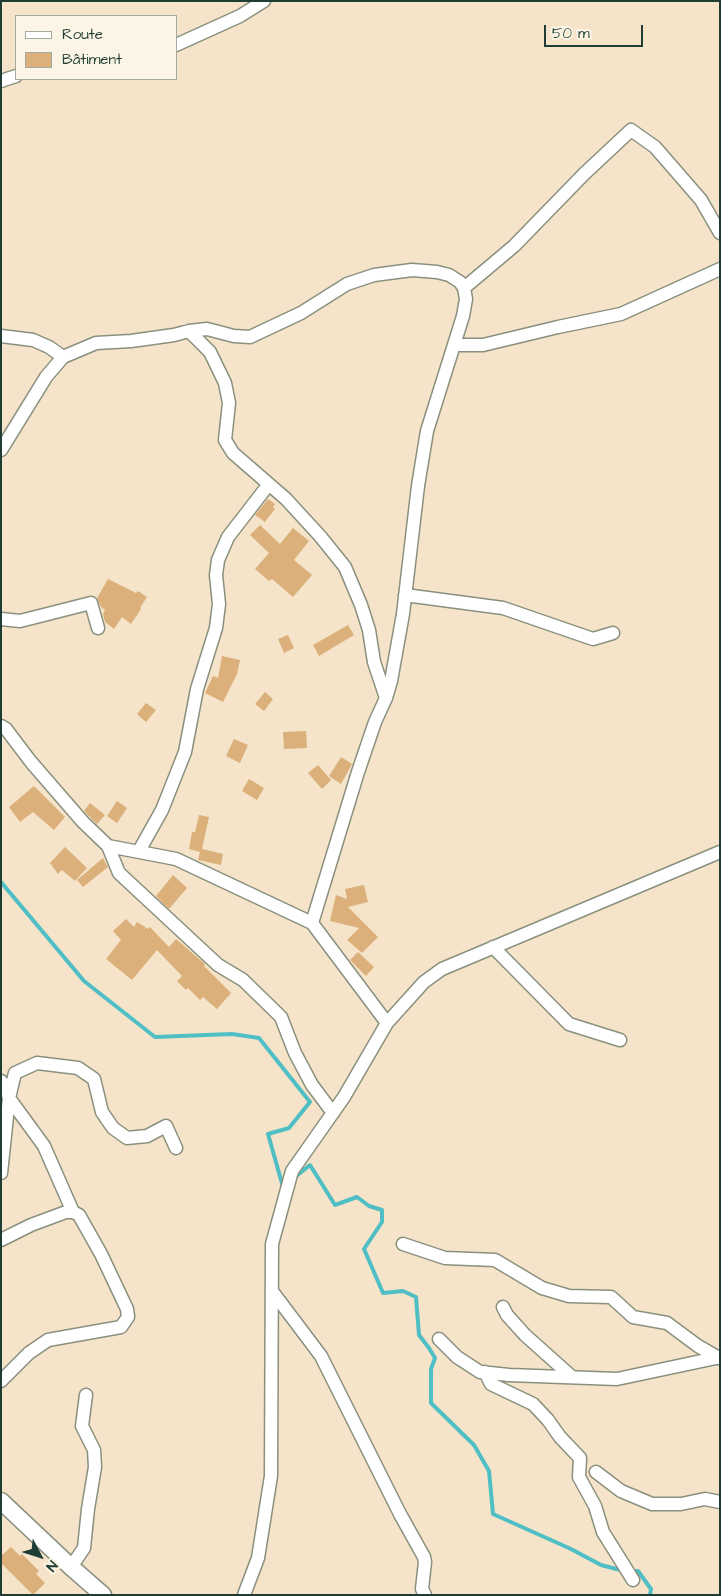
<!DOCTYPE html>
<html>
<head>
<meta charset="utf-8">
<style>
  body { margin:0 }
  #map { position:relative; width:721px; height:1596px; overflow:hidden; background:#f5e4c9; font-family:"Architects Daughter",sans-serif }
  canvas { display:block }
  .frame { position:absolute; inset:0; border:2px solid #1f3d34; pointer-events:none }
  .legend { position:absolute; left:15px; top:15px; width:162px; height:65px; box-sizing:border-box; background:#fcf5e5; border:1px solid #a4ab9e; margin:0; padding:6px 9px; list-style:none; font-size:15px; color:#1f3d34 }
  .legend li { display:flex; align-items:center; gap:10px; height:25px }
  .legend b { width:25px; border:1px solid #a4ab9e }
  .north { position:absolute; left:15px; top:1531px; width:50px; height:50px; -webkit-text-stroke:4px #fcf5e5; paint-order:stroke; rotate:130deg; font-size:14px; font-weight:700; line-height:20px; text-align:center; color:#1f3d34 }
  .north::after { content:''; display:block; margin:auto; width:18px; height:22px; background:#1f3d34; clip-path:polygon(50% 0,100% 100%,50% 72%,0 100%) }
  .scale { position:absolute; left:544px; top:25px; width:99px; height:22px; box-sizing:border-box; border:2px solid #1f3d34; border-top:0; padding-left:6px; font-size:15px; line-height:18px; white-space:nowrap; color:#1f3d34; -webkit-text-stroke:4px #fcf5e5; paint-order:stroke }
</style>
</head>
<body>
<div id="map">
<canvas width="721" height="1596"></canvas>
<div class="frame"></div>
<ul class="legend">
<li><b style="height:6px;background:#fff"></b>Route</li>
<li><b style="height:14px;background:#dbb07b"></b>Bâtiment</li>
</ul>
<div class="north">N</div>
<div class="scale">50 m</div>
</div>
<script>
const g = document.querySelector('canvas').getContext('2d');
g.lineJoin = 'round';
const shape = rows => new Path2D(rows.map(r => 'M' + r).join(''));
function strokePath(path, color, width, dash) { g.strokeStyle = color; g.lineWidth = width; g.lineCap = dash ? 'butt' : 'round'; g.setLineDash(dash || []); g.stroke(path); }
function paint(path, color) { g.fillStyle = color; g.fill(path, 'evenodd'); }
const stream = shape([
  [1,882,84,981,155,1037,232,1034,259,1038,310,1102,289,1128,268,1134,283,1187],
  [294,1178,310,1165,335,1205,357,1197,369,1206,382,1210,382,1222,364,1249,383,1293,403,1291,416,1297,419,1335,429,1348,435,1358,431,1369,431,1403,474,1445,489,1471,493,1514,571,1549,601,1565,624,1571],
  [631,1571,638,1571,651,1589,650,1595]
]);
const building = shape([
  [268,499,275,504,273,507,275,509,265,522,255,515],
  [260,525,280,544,293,528,309,541,294,560,312,575,293,597,272,579,269,581,255,569,269,553,250,535],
  [108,579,136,593,138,591,147,597,140,608,141,609,131,624,122,617,114,629,105,622,103,614,105,610,101,607,97,598],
  [348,625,354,635,319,656,313,645],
  [288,635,294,648,284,653,278,639],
  [222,656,240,660,237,674,223,702,205,693,213,676,218,678],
  [265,692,273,699,264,711,255,704],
  [146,703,156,710,146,722,137,714],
  [306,731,307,748,284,749,283,732],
  [234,739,248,745,240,763,226,756],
  [341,757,352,764,341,784,329,776],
  [318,765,331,780,322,789,308,773],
  [249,779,264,788,257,800,242,791],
  [34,786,65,817,54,830,33,812,20,822,9,807],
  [117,801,127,808,117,823,107,816],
  [90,803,105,815,97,824,84,811],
  [199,815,209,817,202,849,223,854,221,865,198,860,200,852,189,849,192,832,195,832],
  [65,847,87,868,75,881,62,870,58,874,50,863],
  [103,858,108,867,83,887,77,880],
  [173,875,187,888,169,909,156,896],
  [364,885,368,902,348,907,378,937,362,953,347,940,359,928,330,921,336,895,347,899,345,889],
  [126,919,134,927,137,922,148,929,150,927,169,947,176,939,205,964,204,966,231,993,217,1009,203,997,200,1000,188,988,186,990,177,981,182,976,157,950,132,980,106,959,121,940,113,931],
  [358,952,374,967,366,976,350,960],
  [11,1547,20,1556,22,1554,39,1571,36,1574,45,1583,33,1595,1,1563,1,1556]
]);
const minor = shape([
  [176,45,240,16,264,1],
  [1,81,16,76],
  [464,288,514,246,584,174,631,130,655,147,701,200,720,233],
  [189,331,210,352,225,383,229,403,225,440,233,453,286,499,320,536,345,567,361,605,369,630,374,662,386,698],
  [1,336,33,340,49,347,63,357],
  [455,345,483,345,558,327,621,314,720,269],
  [1,450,46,377,63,357,96,343,131,341,174,335,189,331,207,329,234,336,250,337,301,313,347,284,374,275,412,270,437,272,449,275,460,282,464,288,466,299,463,316,427,431,418,486,403,614,391,681,386,698,375,722,358,772,312,923],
  [405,595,503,608,593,639,613,633],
  [1,619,20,621,91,603,98,628],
  [1,726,6,729,31,762,83,822,108,846,176,859,312,923,387,1023],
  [108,846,119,873,218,965,243,980,281,1017,295,1053,312,1085,333,1113],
  [139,851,162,810,185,752,197,689,216,628,219,604,216,575,218,560,228,537,269,484],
  [493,947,569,1024,620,1040],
  [1,1081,5,1086,9,1098,1,1173],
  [73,1212,44,1146,9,1098,15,1073,37,1063,78,1068,94,1079,102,1112,113,1128,127,1138,147,1136,166,1126,176,1148],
  [1,1240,31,1225,66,1212,73,1212,79,1215,101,1254,127,1309,128,1317,121,1327,48,1340,29,1353,1,1381],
  [403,1244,445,1258,495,1260,542,1288,569,1296,611,1297,633,1317,667,1323,698,1346,719,1358],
  [272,1291,321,1356,400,1514,424,1557,425,1562,422,1589,425,1595],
  [503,1307,507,1315,525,1335,572,1377],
  [439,1339,457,1357,480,1372,509,1375,617,1379,720,1357],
  [485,1372,491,1384,533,1404,548,1420,560,1437,580,1458,579,1477,595,1506,603,1532,633,1580],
  [596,1472,621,1491,652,1504,681,1504,705,1499,720,1502],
  [71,1567,84,1548,88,1509,95,1467,94,1450,82,1426,86,1395],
  [244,1595,258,1558,271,1476,272,1244,292,1171,344,1097,387,1023,424,982,442,969,720,852]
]);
const major = shape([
  [1,1501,71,1567,103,1595]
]);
strokePath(stream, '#50bfc5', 4);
paint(building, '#dbb07b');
strokePath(minor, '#8a907e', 15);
strokePath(major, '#8a907e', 19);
strokePath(minor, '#fff', 12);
strokePath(major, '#fff', 16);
</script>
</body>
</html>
